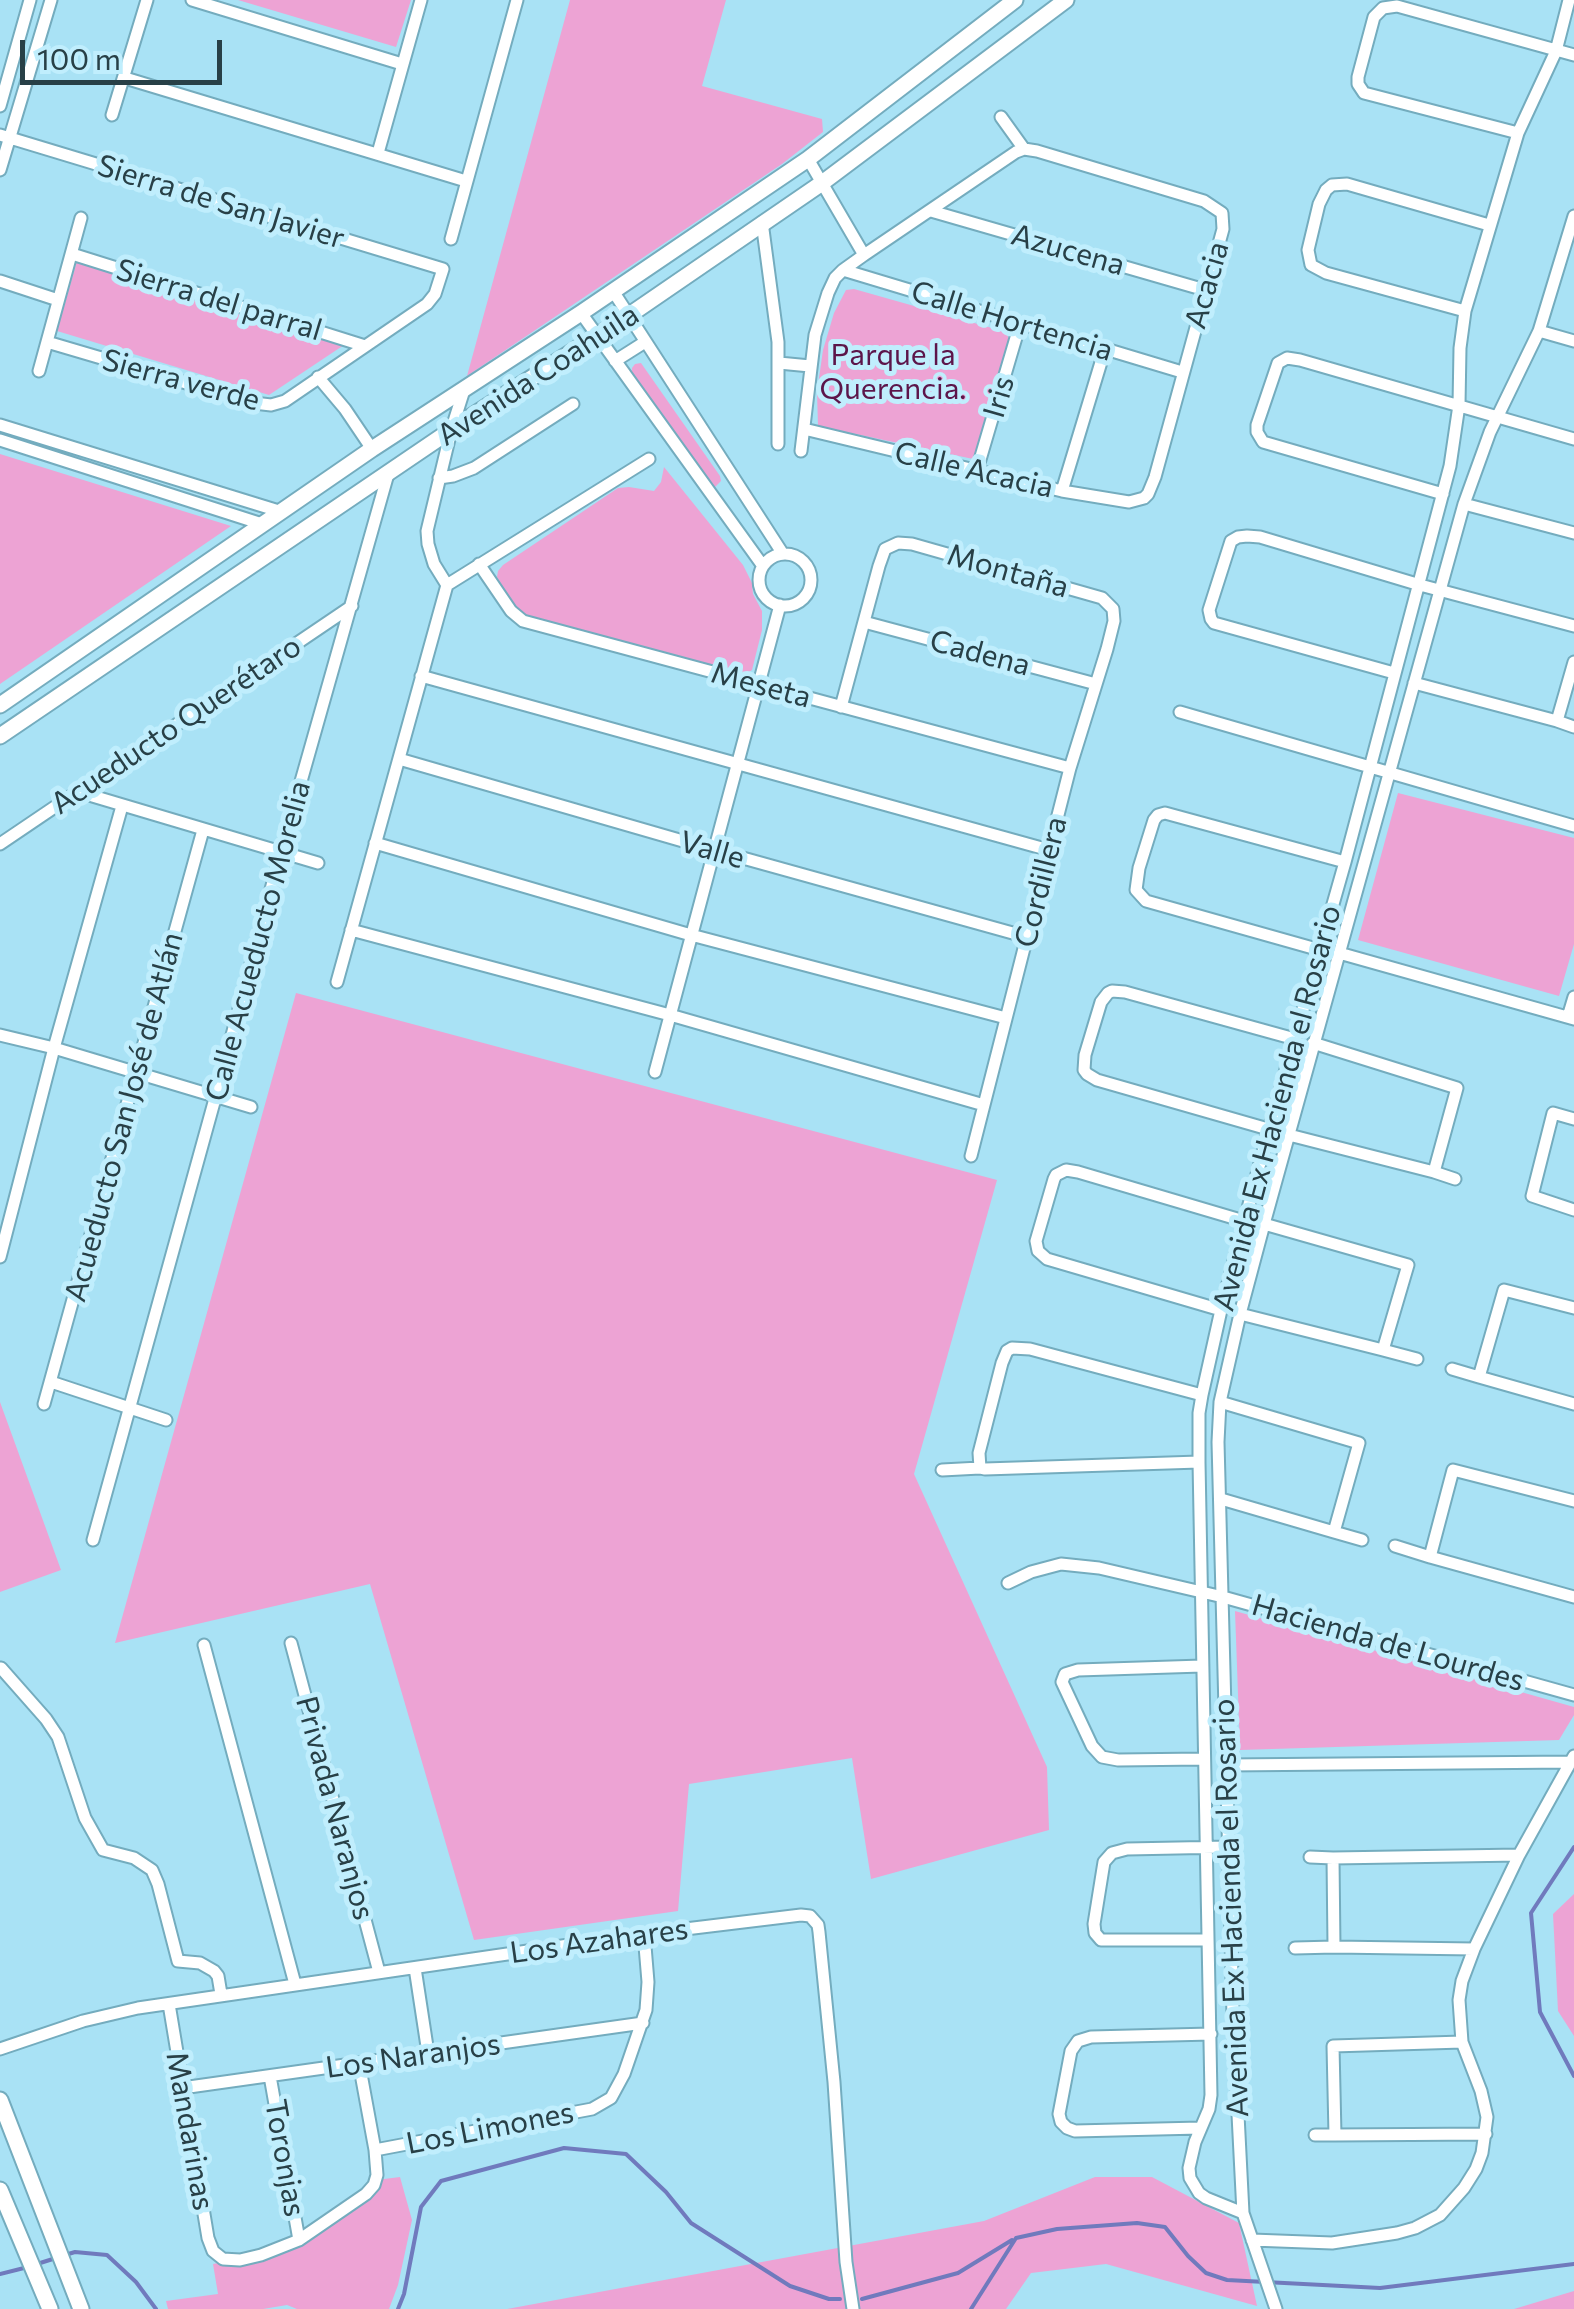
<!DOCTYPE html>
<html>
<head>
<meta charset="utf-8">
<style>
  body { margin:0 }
  #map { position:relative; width:1574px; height:2309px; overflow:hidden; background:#a9e2f5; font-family:Commissioner,sans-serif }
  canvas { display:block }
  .scale { position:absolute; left:20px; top:40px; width:202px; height:45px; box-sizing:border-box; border:5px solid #284047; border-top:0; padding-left:12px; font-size:30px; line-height:35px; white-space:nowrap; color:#284047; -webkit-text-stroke:8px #c0eefd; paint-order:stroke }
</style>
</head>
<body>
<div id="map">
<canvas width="1574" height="2309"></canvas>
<div class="scale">100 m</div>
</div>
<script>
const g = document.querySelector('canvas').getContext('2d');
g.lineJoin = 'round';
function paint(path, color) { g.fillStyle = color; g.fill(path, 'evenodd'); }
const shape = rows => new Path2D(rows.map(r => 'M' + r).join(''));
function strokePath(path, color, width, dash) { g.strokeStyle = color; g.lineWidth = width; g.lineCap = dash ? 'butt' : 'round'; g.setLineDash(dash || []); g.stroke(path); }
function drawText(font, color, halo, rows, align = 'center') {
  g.font = font + ' Commissioner,sans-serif'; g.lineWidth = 10; g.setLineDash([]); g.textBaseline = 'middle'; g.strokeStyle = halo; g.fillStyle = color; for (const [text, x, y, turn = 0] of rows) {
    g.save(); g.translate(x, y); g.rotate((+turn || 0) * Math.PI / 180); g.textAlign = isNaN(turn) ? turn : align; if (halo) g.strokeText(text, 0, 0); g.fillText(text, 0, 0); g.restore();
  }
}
const green = shape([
  [238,0,411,0,396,47],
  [570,0,726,0,702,86,822,119,823,132,782,164,467,376],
  [77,261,344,345,269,395,57,331],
  [854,289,1006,332,1009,339,1002,367,978,450,973,459,818,426,817,392,823,350,834,313,846,290],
  [641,363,720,476,721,481,715,487,711,486,632,374,632,368,635,364],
  [0,454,231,526,0,684],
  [664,467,743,565,752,583,753,594,762,611,762,630,752,670,746,674,739,675,525,616,514,606,497,577,498,571,503,565,618,488,629,487,654,491,661,482],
  [1398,793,1574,838,1574,944,1559,996,1358,940],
  [296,993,997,1180,914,1474,1047,1767,1049,1830,871,1879,852,1758,689,1784,678,1911,474,1940,370,1584,115,1643],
  [0,1402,61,1570,0,1592],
  [1235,1611,1574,1707,1574,1715,1559,1740,1240,1750],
  [1574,1894,1574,2036,1558,2011,1553,1914],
  [400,2177,412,2220,398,2285,389,2309,297,2309,287,2305,263,2309,168,2309,166,2301,218,2294,213,2264,261,2255,299,2240,376,2180],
  [1095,2177,1152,2177,1239,2223,1257,2306,1106,2264,1031,2273,1006,2309,507,2309,984,2221],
  [1574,2291,1574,2309,1514,2309]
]);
const stream = shape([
  [1574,1847,1531,1913,1540,2012,1574,2076],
  [65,2255,75,2252,107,2255,136,2282,156,2309],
  [37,2264,56,2258],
  [0,2274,28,2267],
  [862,2299,958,2273,1012,2240],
  [398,2309,404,2294,421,2207,441,2181,564,2148,626,2154,666,2192,691,2223,790,2286,829,2299,840,2299],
  [971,2309,1016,2238,1057,2229,1137,2223,1165,2227,1188,2256,1206,2273,1227,2280,1380,2288,1574,2264]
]);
const street = shape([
  [192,0,402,64],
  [1569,0,1556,51,1518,133,1465,311,1460,348,1459,405,1450,466,1345,862,1269,1129,1221,1310,1202,1395,1199,1413,1199,1462,1211,2095,1209,2109,1195,2142,1189,2168,1190,2178,1199,2193,1206,2198,1243,2213,1233,2016,1218,1442,1220,1402,1240,1314,1264,1224,1464,504,1490,432,1539,331,1574,216],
  [125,78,466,181],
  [0,106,30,0],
  [112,115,147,0],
  [1001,117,1024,149],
  [1518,133,1364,93,1358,84,1358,77,1374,17,1383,8,1397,6,1574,55],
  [0,135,443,269,435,294,427,304,285,401,271,405,254,403,47,342],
  [378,153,421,0],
  [808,159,864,255],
  [0,170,51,0],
  [931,211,1205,290],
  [762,222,778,342,778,444],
  [451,239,517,0],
  [72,254,365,346],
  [843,270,1182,372],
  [0,281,58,300],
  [613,291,783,554],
  [1465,311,1326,273,1311,265,1308,250,1319,204,1326,190,1332,185,1347,184,1489,225],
  [581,313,763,566],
  [1539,331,1574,341],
  [615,361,645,342],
  [779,363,810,366],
  [39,371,81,218],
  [318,377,345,409,372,449],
  [0,425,282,512],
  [804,429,1062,491,1129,502,1144,498,1148,494,1155,477,1223,229,1222,213,1204,201,1037,151,1024,149],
  [0,440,262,524],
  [801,451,815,335,828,293,835,278,843,270,864,255,1016,152,1024,149],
  [977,470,1020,324],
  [439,478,453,476,474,468,573,404],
  [1062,491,1105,349],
  [1443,494,1263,442,1257,432,1257,425,1278,363,1287,358,1300,360,1574,439],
  [1464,504,1574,533],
  '759 580a26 26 0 1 1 52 0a26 26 0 1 1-52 0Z',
  [479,564,511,611,523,621,1070,768],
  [447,585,434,564,428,544,427,531,451,431,464,390],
  [864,622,1096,684],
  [1394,673,1214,623,1211,619,1209,610,1231,541,1238,537,1247,536,1260,537,1420,585,1574,626],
  [421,676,1049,850],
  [1414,683,1557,721,1574,662],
  [841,707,879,566,885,549,898,543,912,544,1102,598,1113,609,1114,621,1107,649,1070,768,971,1156],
  [1180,712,1574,826],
  [1557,721,1574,727],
  [399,759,714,850,1027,937],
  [79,792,318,863],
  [375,843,691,935,1006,1018],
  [0,844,352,606],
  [351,930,670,1015,984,1105],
  [1320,950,1146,901,1136,890,1139,868,1154,820,1158,815,1165,813,1345,862],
  [1339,953,1574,1019],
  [337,982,447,585,649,459],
  [1568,1017,1574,997],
  [0,1035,54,1048,251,1107],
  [1295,1039,1125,992,1112,991,1108,993,1101,1002,1085,1055,1084,1070,1087,1074,1097,1080,1289,1135,1434,1172,1457,1088,1313,1043],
  [655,1072,780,605],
  [1574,1119,1553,1113,1532,1196,1574,1210],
  [1434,1172,1455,1179],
  [0,1257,54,1048,122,806],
  [1574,1308,1504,1290,1479,1377,1574,1404],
  [1221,1310,1047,1259,1038,1251,1036,1241,1054,1179,1056,1175,1066,1170,1078,1172,1244,1221],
  [1240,1314,1383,1350,1408,1265,1264,1224],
  [1383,1350,1417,1359],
  [1452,1369,1479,1377],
  [51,1382,166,1420],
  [1220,1402,1359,1443,1334,1532,1221,1499],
  [44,1404,203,830],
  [1199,1462,985,1469,980,1468,979,1453,1002,1363,1007,1351,1012,1348,1030,1349,1202,1395],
  [942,1470,980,1468],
  [1574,1501,1453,1470,1430,1557,1574,1597],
  [1334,1532,1362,1540],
  [93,1540,216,1095,281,852,388,474],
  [1395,1546,1430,1557],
  [1008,1583,1031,1572,1061,1564,1099,1568,1223,1597,1574,1695],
  [291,1643,379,1972],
  [204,1645,295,1984],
  [1202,1666,1078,1670,1065,1674,1062,1682,1092,1746,1102,1757,1118,1760,1203,1759],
  [1,1668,46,1719,58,1737,85,1818,103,1850,134,1858,152,1870,158,1884,178,1961,200,1963,214,1971,218,1976,221,1994],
  [1227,1765,1571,1762],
  [1310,1857,1333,1858],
  [1208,1940,1101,1940,1095,1933,1094,1924,1104,1862,1112,1853,1127,1849,1228,1847],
  [1295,1948,1334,1947],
  [1474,1949,1334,1947,1333,1858,1519,1855],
  [415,1968,428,2053],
  [169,2004,208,2238,213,2251,223,2259,240,2260,261,2255,299,2240,366,2194,374,2185,377,2175,375,2150,359,2063],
  [1462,2042,1333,2046,1335,2135,1486,2134],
  [0,2049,83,2021,138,2008,644,1934,801,1915,810,1916,818,1925,819,1932,834,2082,846,2262,853,2309],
  [270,2076,299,2240],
  [182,2088,643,2023],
  [1200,2128,1075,2131,1067,2128,1061,2122,1059,2114,1071,2051,1078,2041,1091,2037,1211,2034],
  [1315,2135,1335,2135],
  [375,2150,592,2109,611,2098,624,2074,646,2010,648,1982,644,1934],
  [1243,2213,1276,2309],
  [1252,2240,1332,2243,1397,2233,1415,2228,1440,2215,1464,2188,1476,2169,1482,2153,1487,2117,1481,2091,1462,2042,1459,2000,1462,1981,1474,1949,1519,1855,1574,1756]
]);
const secondary = shape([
  [0,705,372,449,581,313,808,159,1015,0],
  [0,736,463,422,628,316,822,183,1066,0],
  [0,2100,81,2309],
  [0,2190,50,2309]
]);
const streetNames = [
  ["Sierra de San Javier",221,202,17],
  ["Azucena",1068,250,16],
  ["Acacia",1207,285,-74],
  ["Sierra del parral",219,300,17],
  ["Calle Hortencia",1012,321,17],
  ["Avenida Coahuila",538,375,-33],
  ["Sierra verde",181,380,15],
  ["Iris",999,397,-74],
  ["Calle Acacia",974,470,13],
  ["Montaña",1008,571,16],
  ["Cadena",980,653,15],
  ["Meseta",761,685,15],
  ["Acueducto Querétaro",176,725,-34],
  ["Valle",712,850,16],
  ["Cordillera",1041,882,-76],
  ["Calle Acueducto Morelia",258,941,-75],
  ["Avenida Ex Hacienda el Rosario",1277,1108,-75],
  ["Acueducto San José de Atlán",124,1117,-75],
  ["Hacienda de Lourdes",1388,1643,16],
  ["Privada Naranjos",335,1808,75],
  ["Avenida Ex Hacienda el Rosario",1231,1908,-92],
  ["Los Azahares",599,1941,-8],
  ["Los Naranjos",413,2056,-8],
  ["Los Limones",490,2128,-11],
  ["Mandarinas",190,2131,80],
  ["Toronjas",285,2158,80]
];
const parkNames = [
  ["Parque la",893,355],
  ["Querencia.",893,389]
];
paint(green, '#eda3d4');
strokePath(stream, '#707abd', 4);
strokePath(street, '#74acbe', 15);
strokePath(secondary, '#74acbe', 19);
strokePath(street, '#fff', 11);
strokePath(secondary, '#fff', 15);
drawText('30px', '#284047', '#c0eefd', streetNames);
drawText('30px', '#5c154a', '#c0eefd', parkNames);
</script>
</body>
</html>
